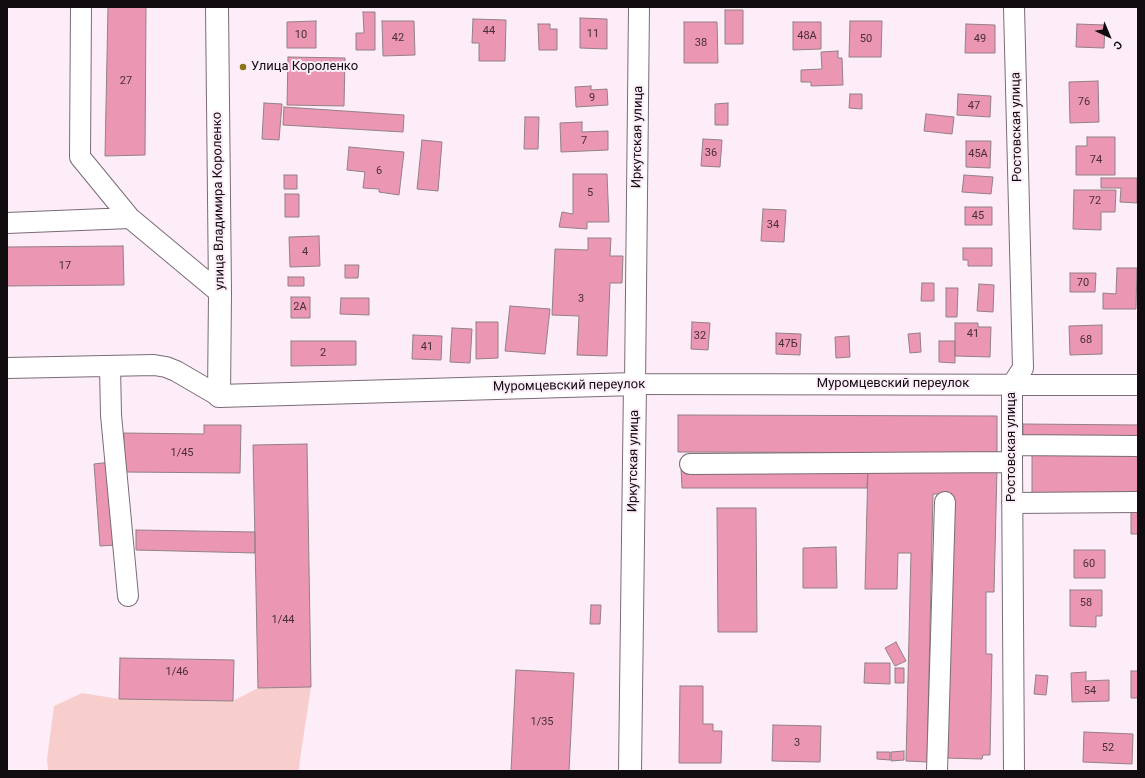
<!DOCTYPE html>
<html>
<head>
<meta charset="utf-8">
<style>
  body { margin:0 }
  #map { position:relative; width:1145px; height:778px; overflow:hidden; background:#fdedf9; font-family:Roboto,sans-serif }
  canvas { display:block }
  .frame { position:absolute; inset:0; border:8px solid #110c10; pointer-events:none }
  .north { position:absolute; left:1089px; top:16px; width:40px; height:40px; -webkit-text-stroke:3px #fdedf9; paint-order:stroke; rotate:136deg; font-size:11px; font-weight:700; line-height:16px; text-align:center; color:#110c10 }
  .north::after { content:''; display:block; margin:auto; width:14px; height:18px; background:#110c10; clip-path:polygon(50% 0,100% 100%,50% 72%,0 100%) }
</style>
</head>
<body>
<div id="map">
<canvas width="1145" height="778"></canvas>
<div class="frame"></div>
<div class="north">С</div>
</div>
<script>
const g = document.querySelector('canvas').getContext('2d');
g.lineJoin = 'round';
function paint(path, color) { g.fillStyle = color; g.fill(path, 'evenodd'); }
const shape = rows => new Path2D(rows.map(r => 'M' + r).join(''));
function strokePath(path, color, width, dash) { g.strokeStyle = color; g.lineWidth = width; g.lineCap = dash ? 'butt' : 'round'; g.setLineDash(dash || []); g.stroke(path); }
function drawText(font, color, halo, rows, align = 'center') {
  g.font = font + ' Roboto,sans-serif'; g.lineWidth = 4; g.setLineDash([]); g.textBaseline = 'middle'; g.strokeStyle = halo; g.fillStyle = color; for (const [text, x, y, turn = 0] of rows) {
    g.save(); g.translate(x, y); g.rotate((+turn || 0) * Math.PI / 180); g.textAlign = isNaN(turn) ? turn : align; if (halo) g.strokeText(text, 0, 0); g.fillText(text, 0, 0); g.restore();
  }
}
const green = shape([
  [311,687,300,759,299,771,48,771,47,759,54,706,82,693,119,699,233,701,258,688]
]);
const building = shape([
  [108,7,146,7,145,155,105,156,108,7],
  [725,10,743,10,743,44,725,44,725,10],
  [363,12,375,12,375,50,356,50,356,33,364,33,363,12],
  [580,18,607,19,607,49,580,48,580,18],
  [473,19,506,20,505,61,479,61,479,43,472,43,473,19],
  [316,21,316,48,287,48,287,22,316,21],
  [382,21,414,21,415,55,383,56,382,21],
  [850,21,882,21,881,57,849,57,850,21],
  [684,22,717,22,718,63,684,63,684,22],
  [793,22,821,22,821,49,793,50,793,22],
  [538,24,550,24,550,29,557,29,557,50,539,50,538,24],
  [966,24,995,25,995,53,965,53,966,24],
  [1077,24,1105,25,1104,48,1076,47,1077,24],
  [838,51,838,58,842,58,843,85,811,86,811,82,801,82,801,70,822,69,821,52,838,51],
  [288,57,345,58,344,106,287,105,288,57],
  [1098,81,1099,122,1070,123,1069,82,1098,81],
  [591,86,591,90,607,89,608,105,576,107,575,87,591,86],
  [850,94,862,94,862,109,849,108,850,94],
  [958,94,991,96,990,117,957,115,958,94],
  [264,103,282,104,279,140,262,139,264,103],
  [728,103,728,125,715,125,715,104,728,103],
  [284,107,404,115,403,132,283,125,284,107],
  [926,114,954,117,952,134,924,131,926,114],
  [525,117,539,117,538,149,524,149,525,117],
  [582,122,582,132,608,131,608,150,561,152,560,123,582,122],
  [1087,137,1115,137,1115,175,1076,175,1076,146,1087,146,1087,137],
  [703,139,722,140,720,167,701,166,703,139],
  [422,140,442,142,438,191,417,189,422,140],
  [966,141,991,141,990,168,966,167,966,141],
  [349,147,404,152,399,195,379,192,379,189,363,188,365,172,347,170,349,147],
  [573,174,607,174,609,222,587,222,587,229,559,227,562,212,573,214,573,174],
  [284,175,297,175,297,189,284,189,284,175],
  [964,175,993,177,991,194,962,192,964,175],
  [1101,178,1137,178,1137,203,1120,202,1121,188,1101,188,1101,178],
  [1074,190,1116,190,1115,212,1101,212,1101,230,1073,229,1074,190],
  [285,194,299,194,299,217,285,217,285,194],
  [965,207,992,207,992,225,965,225,965,207],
  [763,209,786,210,784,242,761,241,763,209],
  [319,236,320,266,290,267,289,237,319,236],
  [588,238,611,238,610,256,623,256,622,283,610,283,607,356,577,355,579,316,552,315,555,249,588,250,588,238],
  [123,246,124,285,7,286,7,247,123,246],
  [963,248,992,248,992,266,968,266,968,260,963,260,963,248],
  [345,265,359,265,358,278,345,278,345,265],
  [1117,268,1137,268,1136,309,1103,309,1103,293,1116,294,1117,268],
  [1070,273,1096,273,1095,292,1070,292,1070,273],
  [288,277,304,277,304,286,288,286,288,277],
  [922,283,934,283,934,301,921,301,922,283],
  [979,284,994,285,993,312,977,311,979,284],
  [946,288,958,288,957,317,946,317,946,288],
  [291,297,310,297,310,318,291,318,291,297],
  [341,298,369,298,369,315,340,314,341,298],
  [510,306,550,309,545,354,505,351,510,306],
  [476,322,498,322,498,358,476,359,476,322],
  [692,322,710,323,708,350,691,349,692,322],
  [955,323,978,323,978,327,991,327,990,357,955,356,955,323],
  [1102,325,1102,354,1070,355,1069,326,1102,325],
  [452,328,472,329,470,363,450,362,452,328],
  [776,333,801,334,800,355,776,354,776,333],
  [920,333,921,352,910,353,908,334,920,333],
  [413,335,442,336,441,360,412,359,413,335],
  [849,336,850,357,836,358,835,337,849,336],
  [291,341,356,341,356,365,291,366,291,341],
  [939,341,955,341,955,363,939,362,939,341],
  [678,415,997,416,997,453,678,452,678,415],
  [1023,424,1138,425,1138,440,1023,439,1023,424],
  [204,425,241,425,240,473,123,472,124,433,204,434,204,425],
  [307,444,311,687,258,688,253,445,307,444],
  [1032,452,1138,453,1138,494,1032,494,1032,452],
  [111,462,117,545,100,546,94,464,111,462],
  [868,465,997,468,994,592,986,592,986,654,992,654,990,755,983,755,982,759,945,758,951,494,933,494,927,762,906,761,911,553,898,553,897,589,865,589,868,465],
  [868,465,867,488,682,488,681,468,868,465],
  [717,508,756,508,757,632,718,632,717,508],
  [1131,511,1138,511,1138,534,1131,534,1131,511],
  [136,530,255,532,255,553,136,550,136,530],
  [836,547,837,588,803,588,803,548,836,547],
  [1074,550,1105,550,1105,578,1074,578,1074,550],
  [1070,590,1102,590,1102,616,1096,616,1096,627,1070,626,1070,590],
  [591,605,601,605,600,624,590,624,591,605],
  [896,642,906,661,895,666,885,648,896,642],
  [120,658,234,660,233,701,119,699,120,658],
  [865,663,890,663,890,684,864,683,865,663],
  [895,668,904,668,904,683,895,683,895,668],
  [516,670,574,673,569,771,511,771,516,670],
  [1131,671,1138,671,1138,698,1131,698,1131,671],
  [1086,672,1086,681,1109,680,1109,701,1072,702,1071,673,1086,672],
  [1036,675,1048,676,1046,695,1034,694,1036,675],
  [680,686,703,686,703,724,713,724,713,731,722,731,721,763,679,763,680,686],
  [773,725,821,726,820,762,772,761,773,725],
  [1084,732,1133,734,1132,764,1083,762,1084,732],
  [904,751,904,760,891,761,891,752,904,751],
  [877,752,890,752,890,760,877,759,877,752]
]);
const minor = shape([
  [81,7,80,157,130,218],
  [639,7,635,384,1138,385],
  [1014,7,1023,368,1012,385,1012,462,1014,771],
  [7,223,130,218,220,293],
  [110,366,111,415,128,596],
  [7,368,154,365,166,367,176,371,219,396],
  [1012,445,1138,446],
  [690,464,1012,462],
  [1012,503,1138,502],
  [937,771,945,502]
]);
const major = shape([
  [217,7,220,293,219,396,635,384,630,771]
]);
const markers = [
  [243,67,4,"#8d7317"]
];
const numberNames = [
  ["44",489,31],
  ["11",593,34],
  ["10",301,35],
  ["48А",807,36],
  ["42",398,38],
  ["50",866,39],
  ["49",980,39],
  ["38",701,43],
  ["27",126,81],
  ["9",592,98],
  ["76",1084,102],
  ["47",974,106],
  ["7",584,141],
  ["36",711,153],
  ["45А",978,154],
  ["74",1096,160],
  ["6",379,171],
  ["5",590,193],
  ["72",1095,201],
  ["45",978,216],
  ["34",773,225],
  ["4",305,252],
  ["17",65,266],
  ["70",1083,283],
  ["3",581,299],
  ["2А",300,307],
  ["41",973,334],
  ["32",700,336],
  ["68",1086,340],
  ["47Б",788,344],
  ["41",427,347],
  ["2",323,353],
  ["1/45",182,453],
  ["60",1089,564],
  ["58",1086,603],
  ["1/44",283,620],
  ["1/46",177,672],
  ["54",1090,691],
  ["1/35",542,722],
  ["3",797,743],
  ["52",1108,748]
];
const poiNames = [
  ["Улица Короленко",251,67]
];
const streetNames = [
  ["Ростовская улица",1017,127,-91],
  ["Иркутская улица",638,137,-89],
  ["улица Владимира Короленко",219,201,-91],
  ["Муромцевский переулок",893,384],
  ["Муромцевский переулок",569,386,-1],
  ["Ростовская улица",1012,447,-90],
  ["Иркутская улица",634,461,-89]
];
paint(green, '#f7cecb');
paint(building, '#eb96b2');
strokePath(building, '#928085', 1);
strokePath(minor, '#7a6c77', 22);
strokePath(major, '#7a6c77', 24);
strokePath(minor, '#fff', 20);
strokePath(major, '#fff', 22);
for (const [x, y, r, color] of markers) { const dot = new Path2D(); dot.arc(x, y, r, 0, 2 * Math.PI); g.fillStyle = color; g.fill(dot); strokePath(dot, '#fdedf9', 1.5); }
drawText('11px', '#482e38', null, numberNames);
drawText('13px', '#110c10', '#fdedf9', poiNames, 'left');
drawText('13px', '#110c10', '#fdedf9', streetNames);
</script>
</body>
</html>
